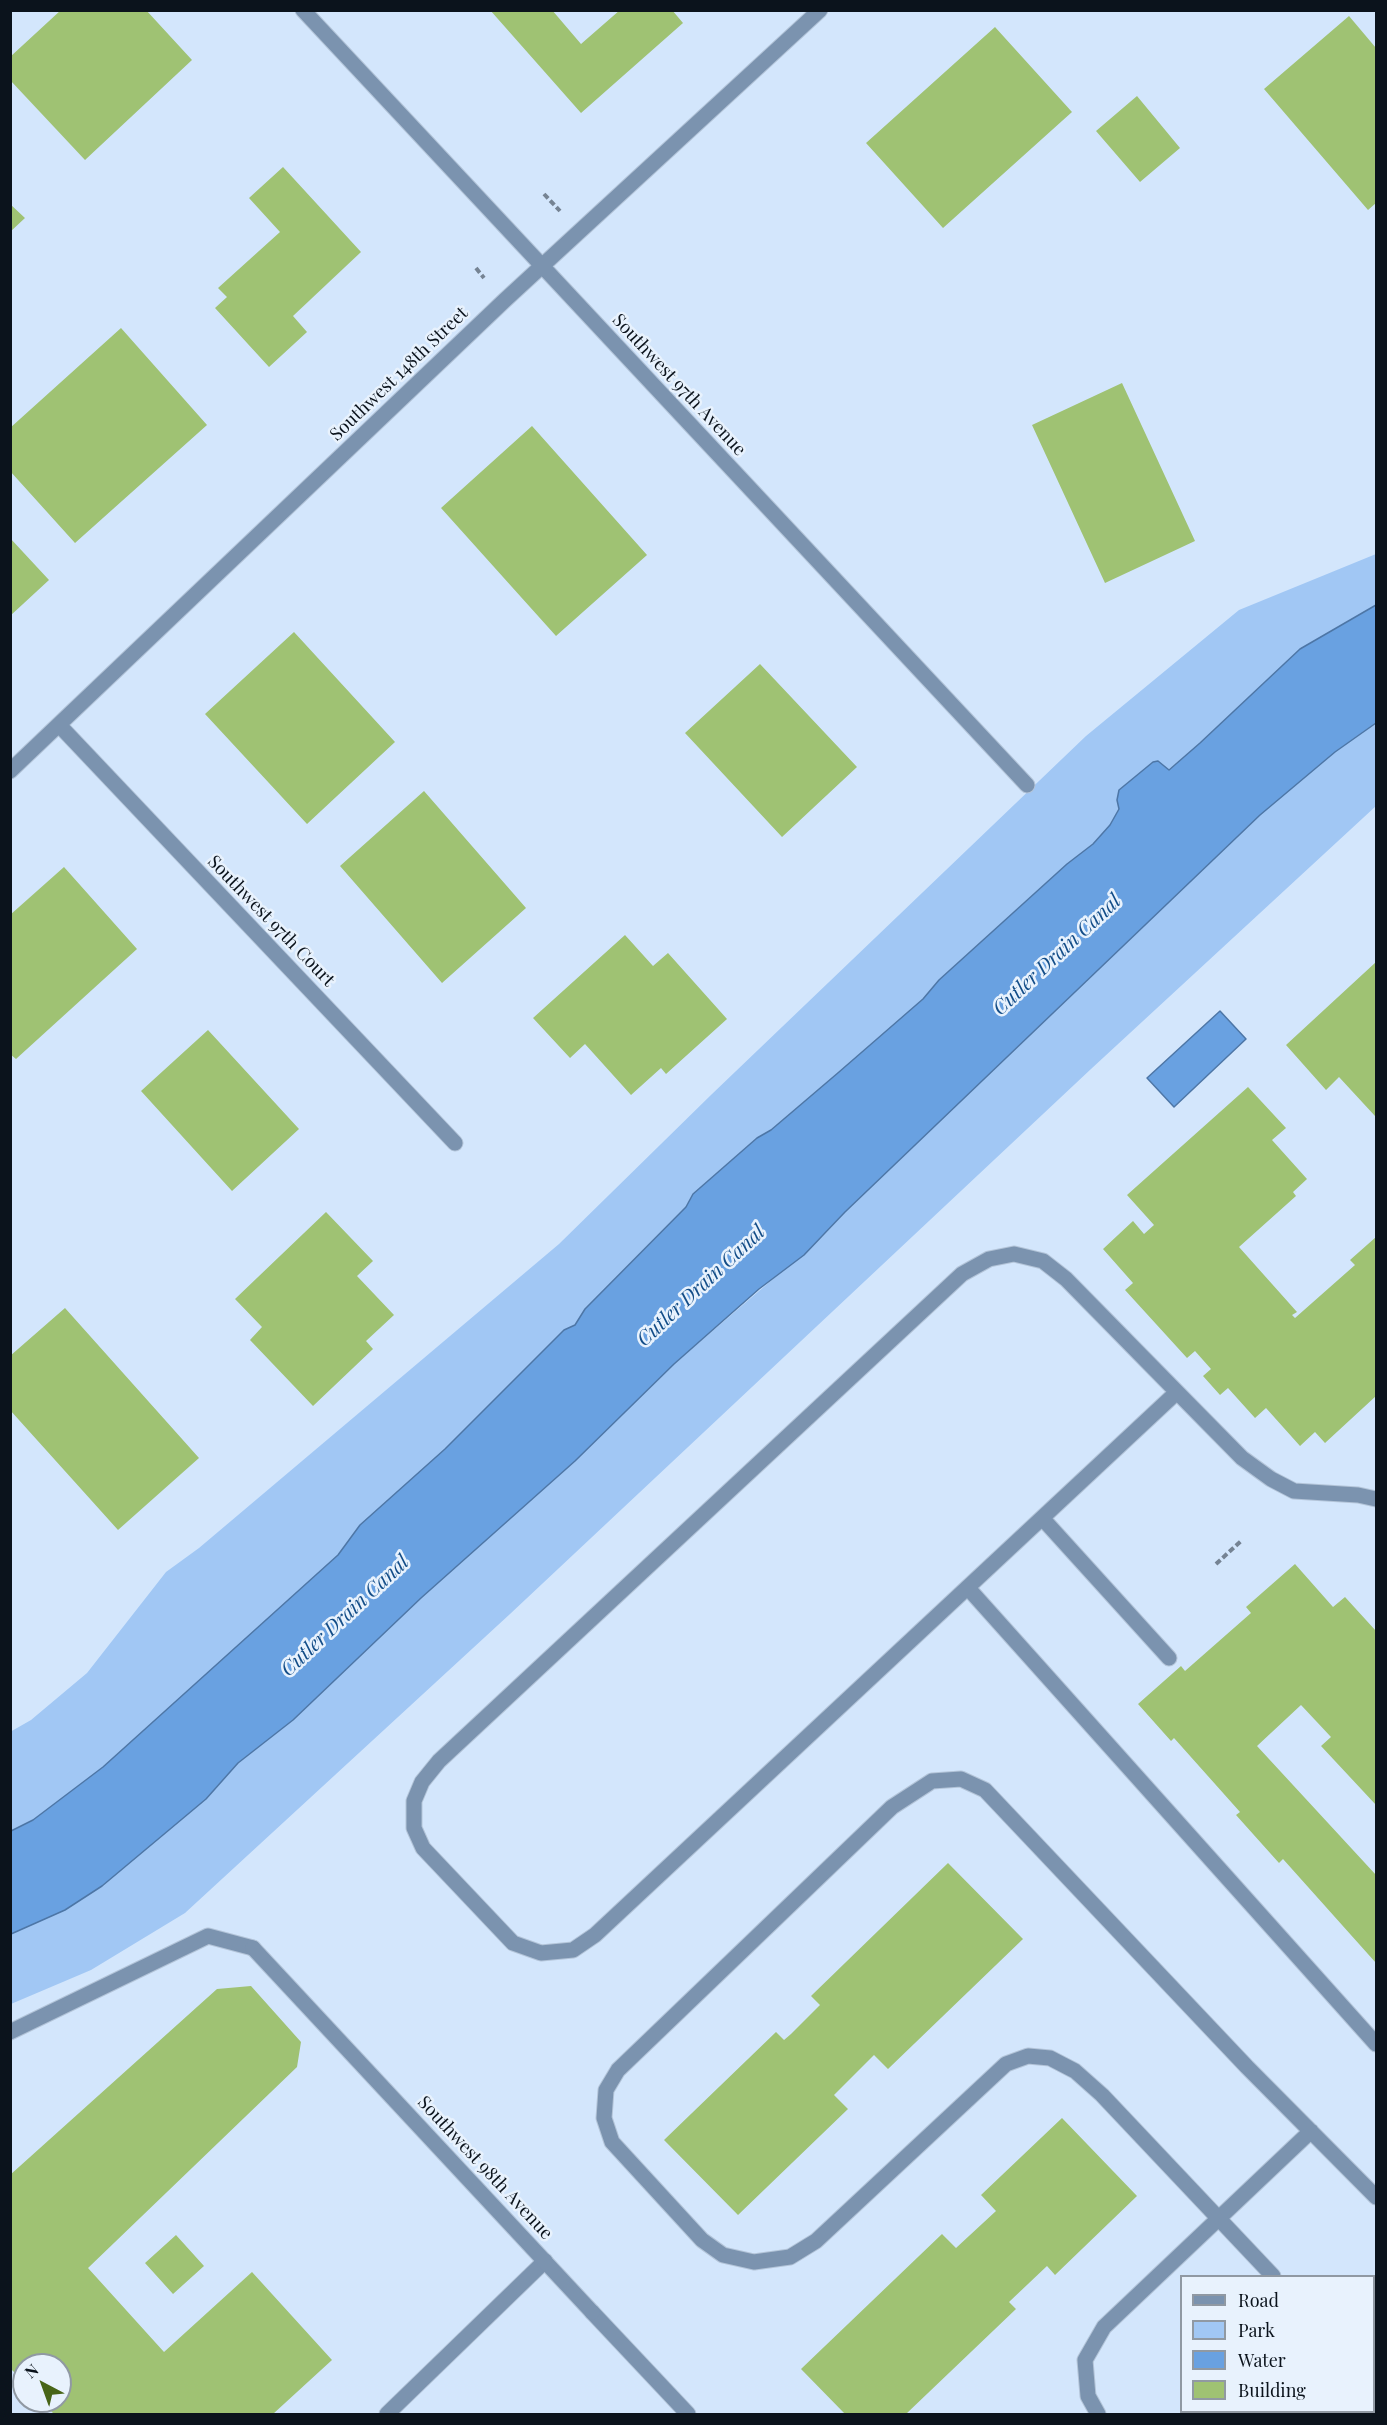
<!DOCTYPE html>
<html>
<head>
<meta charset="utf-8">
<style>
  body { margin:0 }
  #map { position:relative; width:1387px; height:2425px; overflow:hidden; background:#d3e6fc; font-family:"Playfair Display",serif }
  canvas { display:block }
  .frame { position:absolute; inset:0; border:12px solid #0b131c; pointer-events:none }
  .legend { position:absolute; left:1180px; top:2275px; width:195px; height:138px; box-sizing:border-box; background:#e8f2fd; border:2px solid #9099a3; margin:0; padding:8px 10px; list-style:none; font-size:18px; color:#0b131c }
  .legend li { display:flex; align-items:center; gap:12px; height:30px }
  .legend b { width:30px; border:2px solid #9099a3 }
  .north { position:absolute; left:12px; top:2353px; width:60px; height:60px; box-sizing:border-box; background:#e8f2fd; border:2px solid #9099a3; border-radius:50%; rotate:319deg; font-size:16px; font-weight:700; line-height:24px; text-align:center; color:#0b131c }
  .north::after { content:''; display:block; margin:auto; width:21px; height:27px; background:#486518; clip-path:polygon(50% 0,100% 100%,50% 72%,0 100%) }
</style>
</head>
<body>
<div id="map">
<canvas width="1387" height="2425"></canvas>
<div class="frame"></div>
<ul class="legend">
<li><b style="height:8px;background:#7b93af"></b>Road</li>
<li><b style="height:16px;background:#a1c7f4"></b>Park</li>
<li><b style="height:16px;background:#69a1e1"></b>Water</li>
<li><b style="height:16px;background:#9fc273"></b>Building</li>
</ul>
<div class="north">N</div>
</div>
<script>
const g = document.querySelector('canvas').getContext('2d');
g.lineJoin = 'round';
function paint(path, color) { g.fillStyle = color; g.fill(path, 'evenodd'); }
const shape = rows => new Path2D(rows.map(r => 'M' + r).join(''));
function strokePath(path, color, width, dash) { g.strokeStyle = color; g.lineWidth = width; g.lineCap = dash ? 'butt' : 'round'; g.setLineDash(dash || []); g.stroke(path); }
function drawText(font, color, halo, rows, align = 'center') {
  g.font = font + ' "Playfair Display",serif'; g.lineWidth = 5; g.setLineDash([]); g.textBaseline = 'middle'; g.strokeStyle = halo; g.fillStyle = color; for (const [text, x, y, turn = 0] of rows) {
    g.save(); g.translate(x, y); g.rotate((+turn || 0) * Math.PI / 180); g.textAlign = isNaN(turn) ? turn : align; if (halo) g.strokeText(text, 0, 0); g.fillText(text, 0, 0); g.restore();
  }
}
const green = shape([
  [1376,554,1376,605,1300,649,1200,743,1168,770,1163,765,1153,762,1119,790,1117,800,1119,809,1110,825,1093,844,1067,864,939,980,923,999,839,1072,771,1130,757,1138,693,1194,686,1207,585,1309,575,1325,564,1330,445,1449,360,1525,338,1555,103,1767,33,1820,11,1831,10,1732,31,1720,87,1673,166,1572,199,1548,559,1244,712,1094,1086,736,1239,610],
  [1376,723,1376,806,1091,1069,510,1614,185,1913,91,1970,11,2004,11,1934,65,1910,102,1886,206,1799,238,1763,293,1720,421,1598,575,1461,674,1364,823,1236,845,1212,1260,815,1335,752]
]);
const water = shape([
  [1376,605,1376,723,1335,752,1260,815,845,1212,804,1255,759,1289,674,1364,575,1461,421,1598,293,1720,238,1763,206,1799,102,1886,65,1910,11,1934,11,1831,33,1820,103,1767,338,1555,360,1525,445,1449,564,1330,575,1325,585,1309,686,1207,693,1194,757,1138,771,1130,839,1072,923,999,939,980,1067,864,1093,844,1110,825,1119,809,1117,800,1119,790,1153,762,1158,761,1169,770,1200,743,1300,649,1376,605],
  [1220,1011,1246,1039,1174,1107,1147,1078,1220,1011]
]);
const building = shape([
  [61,10,146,10,192,60,85,160,10,80,10,57],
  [490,10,552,10,581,44,620,10,672,10,683,23,581,113],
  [1349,16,1376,48,1376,203,1368,210,1264,89],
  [995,27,1072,112,943,228,866,143],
  [1137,96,1180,148,1140,182,1096,131],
  [283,167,361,252,293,316,307,332,269,367,215,308,227,297,218,288,280,232,249,198],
  [10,204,25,218,10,232],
  [121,328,207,425,75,543,10,471,10,428],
  [1122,383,1195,541,1105,583,1032,425],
  [532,426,647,555,556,636,441,508],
  [10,538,49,580,10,616],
  [294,632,395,742,307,824,205,714],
  [760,664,857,767,782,837,685,733],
  [424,791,526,908,442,983,340,866],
  [64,867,137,949,16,1059,10,1054,10,915],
  [625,935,653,966,668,953,727,1019,666,1074,661,1068,631,1095,585,1044,570,1058,533,1018],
  [1376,962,1376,1115,1375,1116,1339,1077,1326,1090,1286,1045],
  [208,1030,299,1129,232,1191,141,1091],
  [1248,1087,1286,1128,1272,1140,1307,1179,1293,1192,1296,1196,1239,1247,1297,1312,1292,1315,1295,1318,1355,1265,1350,1260,1376,1237,1376,1396,1325,1443,1315,1432,1300,1446,1266,1408,1255,1418,1228,1388,1220,1395,1203,1376,1211,1369,1195,1351,1187,1358,1125,1290,1133,1283,1103,1249,1133,1221,1144,1234,1154,1225,1127,1195],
  [326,1212,373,1261,357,1276,394,1315,366,1341,373,1349,313,1406,250,1340,262,1327,235,1299],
  [65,1308,199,1458,118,1530,10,1410,10,1356],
  [1295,1564,1333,1607,1345,1597,1376,1631,1376,1805,1321,1746,1331,1737,1301,1705,1257,1746,1376,1875,1376,1963,1283,1859,1279,1863,1236,1815,1240,1812,1174,1738,1171,1741,1138,1704,1181,1666,1185,1671,1251,1613,1246,1607],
  [948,1863,1023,1939,888,2069,874,2055,834,2095,848,2109,738,2215,664,2140,776,2032,784,2040,791,2034,820,2005,811,1996],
  [251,1986,301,2042,297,2067,88,2268,164,2352,252,2272,332,2360,273,2414,54,2414,41,2401,60,2401,60,2365,24,2365,24,2382,10,2368,10,2175,217,1989],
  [1062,2118,1137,2196,1055,2275,1047,2266,1009,2302,1016,2309,906,2414,845,2414,801,2369,942,2234,956,2248,996,2211,981,2195],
  [176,2235,204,2266,173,2294,145,2263]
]);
const path = shape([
  [544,194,560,211],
  [476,268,484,278],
  [1216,1564,1241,1541]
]);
const service = shape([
  [1177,1392,595,1935,573,1950,541,1953,513,1943,423,1848,414,1828,414,1801,422,1782,439,1761,962,1274,989,1259,1014,1254,1043,1261,1066,1279,1177,1392,1242,1458,1271,1479,1294,1491,1358,1495,1376,1499],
  [1043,1519,1169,1658],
  [968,1588,1376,2044],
  [10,2032,208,1936,253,1948],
  [1273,2276,1102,2095,1075,2071,1050,2058,1028,2056,1006,2064,816,2241,790,2257,754,2262,723,2255,702,2240,612,2142,604,2118,606,2090,618,2070,892,1807,932,1781,961,1779,985,1790,1247,2067,1376,2197],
  [592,2312,688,2414],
  [1374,2379,1376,2382],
  [387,2414,545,2261],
  [1098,2414,1088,2396,1085,2360,1104,2327,1311,2131]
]);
const minor = shape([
  [303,10,1027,785],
  [60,726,455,1143],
  [10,771,505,300,820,10],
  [253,1948,592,2312]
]);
const streetNames = [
  ["Southwest 148th Street",399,374,-44],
  ["Southwest 97th Avenue",679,385,47],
  ["Southwest 97th Court",271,921,46],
  ["Southwest 98th Avenue",485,2168,47]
];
const waterNames = [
  ["Cutler Drain Canal",1057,955,-43],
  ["Cutler Drain Canal",701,1286,-43],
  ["Cutler Drain Canal",345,1616,-43]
];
paint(green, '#a1c7f4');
paint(water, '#69a1e1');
strokePath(water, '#4d76a6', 1.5);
paint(building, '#9fc273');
strokePath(service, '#b3c4d8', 17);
strokePath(minor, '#b3c4d8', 17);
strokePath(path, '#758393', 4, [6, 3]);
strokePath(service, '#7b93af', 15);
strokePath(minor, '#7b93af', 15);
drawText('18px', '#0b131c', '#e8f2fd', streetNames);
drawText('italic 20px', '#134d88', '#e8f2fd', waterNames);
</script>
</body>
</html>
